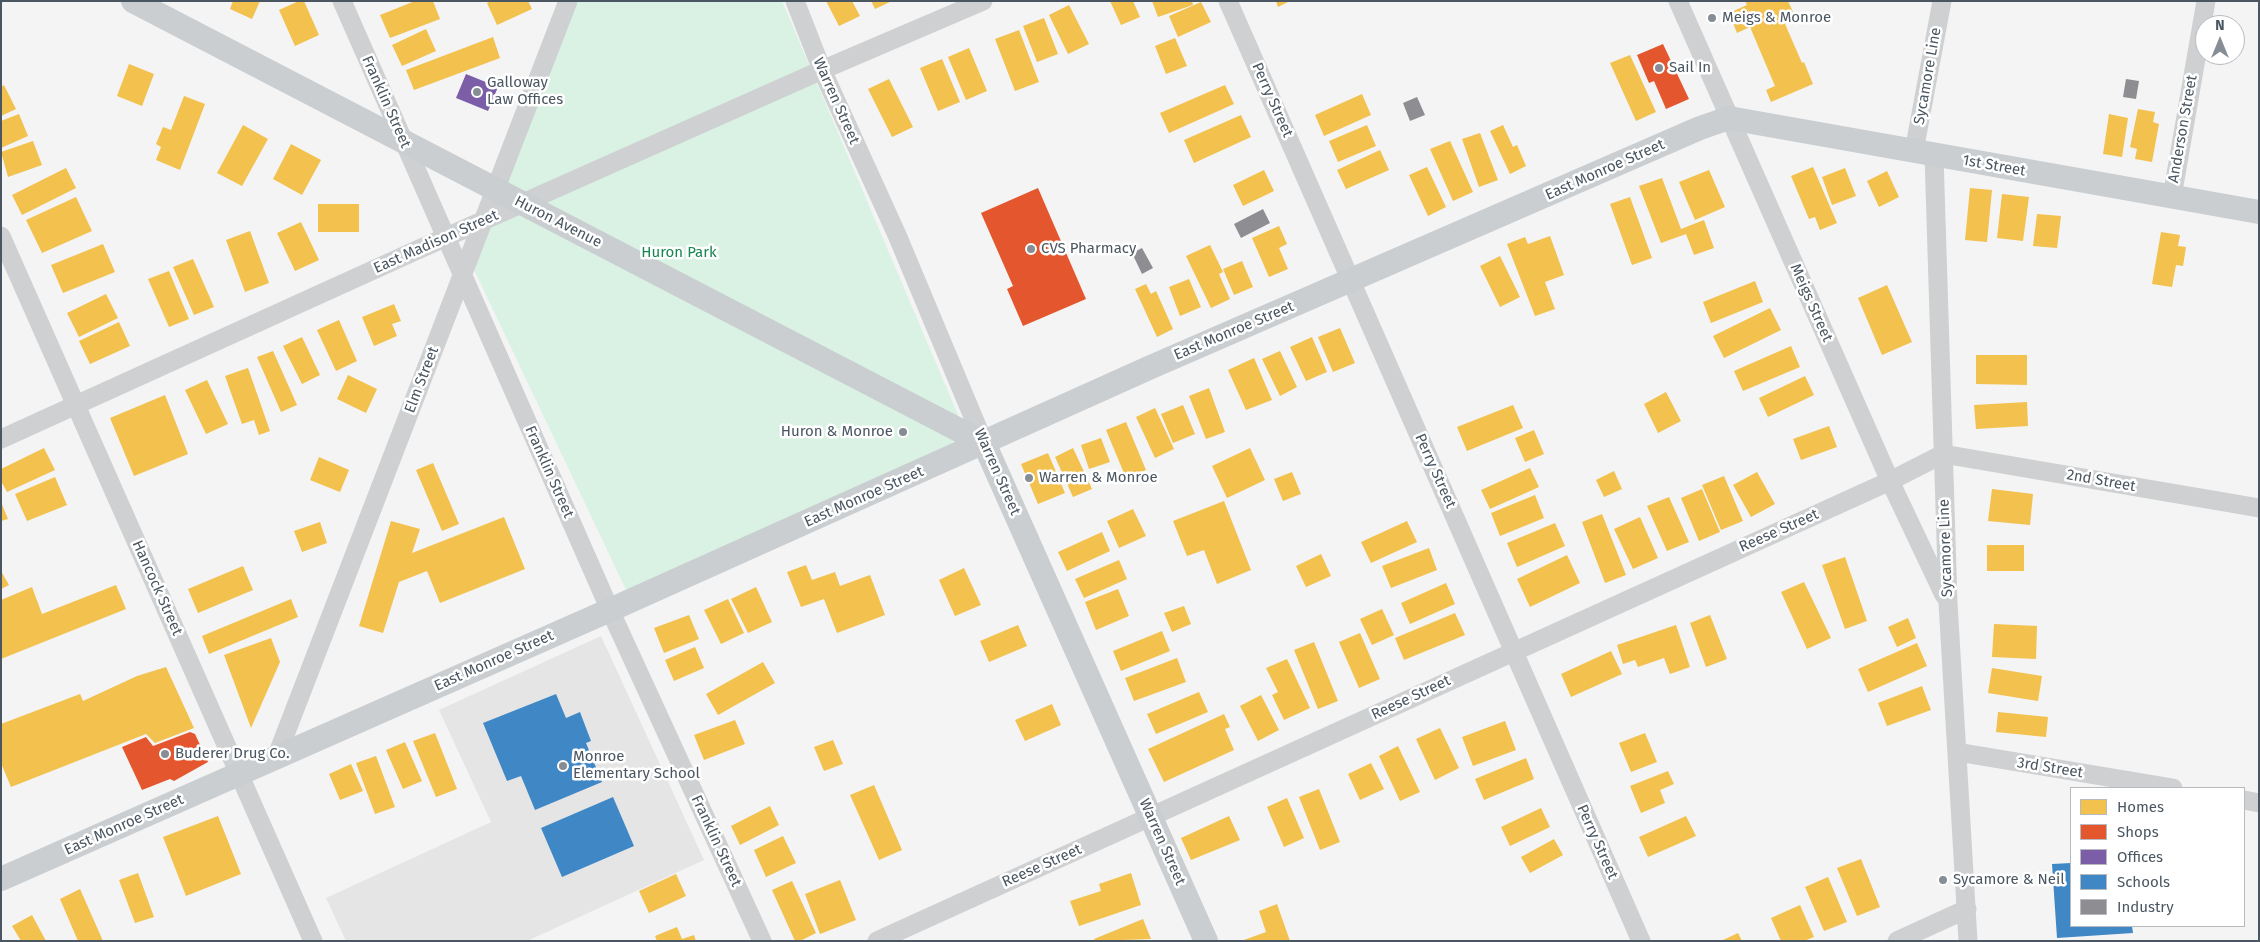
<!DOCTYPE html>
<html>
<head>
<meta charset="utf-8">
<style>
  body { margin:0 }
  #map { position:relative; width:2260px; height:942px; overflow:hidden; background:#f4f4f4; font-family:"Fira Sans",sans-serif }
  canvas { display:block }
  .frame { position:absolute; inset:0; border:2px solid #4a5661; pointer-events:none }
  .legend { position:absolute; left:2070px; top:787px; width:175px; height:140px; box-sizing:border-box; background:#fff; border:1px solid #b7bbc0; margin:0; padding:6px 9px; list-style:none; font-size:15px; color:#4a5661 }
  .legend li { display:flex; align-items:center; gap:10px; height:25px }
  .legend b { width:25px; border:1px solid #b7bbc0 }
  .north { position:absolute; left:2195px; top:15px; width:50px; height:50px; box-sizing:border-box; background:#fff; border:1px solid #b7bbc0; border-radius:50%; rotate:0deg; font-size:14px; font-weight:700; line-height:20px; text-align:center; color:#4a5661 }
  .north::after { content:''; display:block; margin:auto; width:18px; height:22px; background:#868d94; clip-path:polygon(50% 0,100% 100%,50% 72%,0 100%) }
</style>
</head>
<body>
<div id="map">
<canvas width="2260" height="942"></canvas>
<div class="frame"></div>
<ul class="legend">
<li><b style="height:14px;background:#f2c14e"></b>Homes</li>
<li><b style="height:14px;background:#e4572e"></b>Shops</li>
<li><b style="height:14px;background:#7b5ea7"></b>Offices</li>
<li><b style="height:14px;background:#3f88c5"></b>Schools</li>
<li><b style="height:14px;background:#8d8d92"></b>Industry</li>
</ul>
<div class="north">N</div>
</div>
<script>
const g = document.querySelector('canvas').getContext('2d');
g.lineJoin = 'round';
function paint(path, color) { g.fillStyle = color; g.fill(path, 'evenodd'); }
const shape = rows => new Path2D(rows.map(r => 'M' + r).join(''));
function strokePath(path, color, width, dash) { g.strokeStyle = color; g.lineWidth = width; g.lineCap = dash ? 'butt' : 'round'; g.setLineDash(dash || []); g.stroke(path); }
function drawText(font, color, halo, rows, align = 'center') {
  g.font = font + ' "Fira Sans",sans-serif'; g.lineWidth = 5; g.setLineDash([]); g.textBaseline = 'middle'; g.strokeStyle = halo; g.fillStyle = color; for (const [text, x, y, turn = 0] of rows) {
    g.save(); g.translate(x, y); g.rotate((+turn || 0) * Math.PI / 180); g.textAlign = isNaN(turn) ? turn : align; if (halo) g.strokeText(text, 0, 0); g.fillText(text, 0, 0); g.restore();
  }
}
const education = shape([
  [601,636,704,860,527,941,346,941,326,898,491,822,439,710]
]);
const green = shape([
  [575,1,782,1,967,436,628,594,468,257]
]);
const homes = shape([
  [233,1,260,1,252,19,230,9],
  [299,1,304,1,319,35,295,46,279,10],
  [415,1,433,1,440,19,390,38,380,15],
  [491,1,528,1,532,9,497,25,487,3],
  [826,1,852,1,860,16,839,26],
  [871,1,892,1,875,9],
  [1110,1,1133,1,1140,17,1121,25],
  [1152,1,1192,1,1193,5,1158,17],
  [1276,1,1290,1,1278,7],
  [1745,1,1788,1,1793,12,1782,17,1802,63,1804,62,1813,84,1771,102,1766,90,1775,86,1750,27,1737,33,1729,13,1747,5],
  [1201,2,1211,22,1178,37,1169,16],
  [1069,5,1089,44,1068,54,1049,15],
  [1044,18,1058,54,1037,62,1023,26],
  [426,29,436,51,402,66,392,45],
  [1019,30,1039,82,1015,91,995,39],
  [493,37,500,58,414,90,406,70],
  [1175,38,1187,66,1166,74,1155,46],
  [969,48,987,91,966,100,948,57],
  [1630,55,1656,112,1636,121,1610,63],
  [942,59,960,102,938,111,920,68],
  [129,64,154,74,142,106,117,96],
  [889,79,913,127,892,137,868,89],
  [4,85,16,109,1,116,1,87],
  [1225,85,1234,104,1169,133,1160,113],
  [1362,94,1371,115,1324,136,1315,115],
  [184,96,205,104,180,170,156,160,161,147,156,144,163,127,171,130],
  [2138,109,2155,112,2153,122,2159,124,2152,162,2135,159,2137,149,2130,147],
  [19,114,28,136,1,148,1,121],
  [2109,114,2128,118,2122,157,2103,154],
  [1241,115,1251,137,1194,163,1184,140],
  [243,125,268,139,242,186,217,173],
  [1367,125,1376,146,1338,162,1329,141],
  [1503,125,1513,147,1517,145,1526,166,1510,174,1490,131],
  [1480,133,1498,180,1479,187,1462,139],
  [33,141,42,165,8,177,1,152],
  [1450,141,1473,192,1453,201,1430,149],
  [291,144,321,160,302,195,273,179],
  [1380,150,1389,170,1346,189,1337,170],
  [1427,167,1446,207,1428,216,1409,175],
  [1813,167,1837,223,1820,230,1815,217,1809,219,1791,176],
  [66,168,76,188,22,215,12,195],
  [1845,168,1856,196,1832,205,1822,177],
  [1264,170,1274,191,1243,206,1233,185],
  [1709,170,1725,207,1695,220,1679,182],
  [1887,171,1899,197,1879,207,1867,181],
  [1662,178,1681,229,1704,220,1714,248,1694,255,1686,234,1661,243,1639,186],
  [1970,188,1992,190,1987,242,1965,240],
  [2002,194,2029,197,2023,241,1997,238],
  [76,197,92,231,42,253,26,220],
  [1630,197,1652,258,1632,265,1610,204],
  [318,204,359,204,359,232,318,232],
  [2037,214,2061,216,2057,248,2033,246],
  [301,222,319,260,295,271,277,233],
  [1279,226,1287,244,1279,248,1288,269,1269,277,1252,238],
  [250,231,269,283,245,292,226,240],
  [2161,232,2180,235,2178,246,2186,247,2183,266,2176,265,2172,287,2152,284],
  [1550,236,1564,275,1545,282,1555,309,1535,316,1507,244,1525,237,1528,244],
  [103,244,115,272,63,293,51,265],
  [1210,245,1223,272,1219,274,1230,299,1211,308,1186,256],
  [1500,256,1520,297,1500,307,1480,266],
  [193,259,214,307,194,315,173,267],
  [1242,261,1253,287,1234,295,1223,269],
  [169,271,189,319,169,327,148,279],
  [1189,279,1201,307,1180,316,1169,287],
  [1755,281,1763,302,1711,323,1703,302],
  [1146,284,1151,294,1156,291,1173,329,1157,337,1135,289],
  [1887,285,1912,342,1882,355,1858,298],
  [106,294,118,318,79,337,67,313],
  [394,304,401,321,392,324,397,336,374,346,362,317],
  [1770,308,1781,330,1724,358,1713,336],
  [339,320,357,361,336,371,317,330],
  [119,322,130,346,90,364,79,341],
  [1340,328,1355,363,1333,372,1318,337],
  [302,337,320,375,302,384,283,346],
  [1312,337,1327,372,1306,381,1290,347],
  [1791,346,1800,367,1743,391,1734,371],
  [273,351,297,405,281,412,257,357],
  [1280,351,1297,387,1280,396,1262,359],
  [1976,355,2027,355,2027,385,1976,384],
  [1254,358,1272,400,1246,410,1228,370],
  [248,368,270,431,259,435,254,420,242,424,225,376],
  [348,375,377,389,366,413,337,399],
  [1805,376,1814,395,1768,417,1759,398],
  [207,380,228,424,206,434,185,390],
  [1209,388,1225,432,1206,439,1189,396],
  [1666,392,1681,421,1658,433,1644,404],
  [165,395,188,454,134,476,110,418],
  [2027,402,2028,426,1976,429,1974,405],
  [1183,405,1195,434,1173,443,1161,414],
  [1513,405,1523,428,1467,451,1457,427],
  [1155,408,1174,449,1155,458,1136,417],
  [1126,422,1146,470,1126,478,1106,430],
  [1829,426,1837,447,1801,460,1793,439],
  [1534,430,1544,454,1525,462,1515,438],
  [1101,438,1110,462,1089,469,1081,445],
  [44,448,55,470,7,492,1,481,1,469],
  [1073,448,1092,489,1073,497,1055,457],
  [1250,448,1265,480,1227,498,1212,466],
  [1048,453,1065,493,1038,504,1021,464],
  [319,457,349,470,340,492,310,480],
  [433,463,459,524,442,531,416,470],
  [1530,468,1539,487,1490,509,1481,490],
  [1614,471,1622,489,1604,497,1596,480],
  [1292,472,1301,494,1283,501,1274,479],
  [1757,472,1775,504,1751,517,1733,485],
  [1724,476,1743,521,1721,530,1702,485],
  [55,477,67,505,27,521,15,494],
  [1702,489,1720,532,1699,541,1681,498],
  [1992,489,2033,494,2030,525,1988,521],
  [1535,495,1544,518,1500,536,1491,513],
  [1669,497,1689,542,1667,551,1647,506],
  [1224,501,1251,570,1217,584,1204,550,1187,556,1173,521],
  [1,502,8,519,1,521],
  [1133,509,1146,536,1119,548,1107,521],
  [1602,514,1626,575,1605,583,1582,522],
  [504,517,525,569,440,603,427,571,399,582,383,633,359,626,391,521,420,529,412,553],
  [1640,517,1658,558,1633,569,1614,529],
  [1407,521,1417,542,1371,563,1361,542],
  [320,522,327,543,302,552,294,531],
  [1555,523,1565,546,1517,567,1507,543],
  [1102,532,1110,551,1067,571,1058,552],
  [1987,545,2024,545,2024,571,1987,571],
  [1429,548,1437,570,1391,588,1382,566],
  [1321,554,1331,576,1306,587,1296,566],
  [1567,555,1580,583,1530,607,1517,579],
  [1845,557,1867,621,1845,629,1822,565],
  [1119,560,1127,579,1084,598,1075,579],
  [806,565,812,580,835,572,840,586,870,575,885,615,837,633,824,599,801,607,787,572],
  [243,566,253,590,198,613,188,589],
  [964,568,981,605,955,616,939,580],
  [1,571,9,585,1,589],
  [1804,582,1831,638,1807,649,1781,592],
  [1446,583,1455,604,1410,624,1401,603],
  [116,585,126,609,1,659,1,600,32,587,42,614],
  [756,587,772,622,748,633,731,599],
  [1118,589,1129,616,1096,630,1085,602],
  [291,599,298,617,209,654,202,636],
  [728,599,744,633,721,644,704,610],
  [1184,606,1191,624,1172,632,1164,613],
  [1382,609,1394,635,1372,645,1360,619],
  [1455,613,1465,635,1404,660,1395,638],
  [689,615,699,639,664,653,654,628],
  [1710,615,1727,659,1706,667,1690,623],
  [1908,618,1916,638,1897,647,1888,627],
  [1994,624,2037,626,2036,659,1992,657],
  [1018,625,1027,646,989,662,980,641],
  [1676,625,1690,667,1670,674,1664,658,1638,667,1635,660,1623,664,1617,645],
  [1162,631,1170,651,1121,671,1113,651],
  [1360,633,1380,679,1359,688,1339,642],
  [271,638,280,662,251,728,224,655],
  [1314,642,1338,701,1318,709,1294,650],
  [1917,643,1927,666,1868,692,1858,669],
  [695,647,704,668,674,681,665,660],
  [1611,651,1622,674,1571,697,1561,674],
  [1177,658,1186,682,1134,701,1125,678],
  [1287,659,1310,708,1284,720,1272,695,1278,692,1266,668],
  [763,662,775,683,718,715,706,694],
  [166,667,194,728,155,743,146,734,11,787,1,763,1,724,80,694,83,701,137,676],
  [1992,668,2042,676,2038,701,1988,693],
  [1922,686,1931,710,1887,726,1878,703],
  [1199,692,1208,712,1156,734,1147,714],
  [1261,695,1279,730,1258,741,1240,706],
  [1052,704,1061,725,1025,741,1015,720],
  [1998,712,2048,717,2046,737,1996,732],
  [1224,714,1230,727,1225,729,1234,750,1164,782,1148,749],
  [735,720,745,744,704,760,694,735],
  [1505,721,1516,750,1473,766,1462,737],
  [1440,728,1459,768,1435,780,1416,739],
  [435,733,457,789,436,797,413,741],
  [1645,733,1657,762,1631,772,1619,743],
  [833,740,843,764,824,771,814,747],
  [405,742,422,781,403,789,386,750],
  [1398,746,1420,792,1400,801,1379,756],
  [376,756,395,807,375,814,356,763],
  [1526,758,1534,779,1484,800,1475,779],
  [1371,763,1384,789,1360,800,1348,774],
  [351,764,363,791,340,800,329,774],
  [1668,771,1674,784,1660,790,1665,803,1641,813,1630,786],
  [874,785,902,850,879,860,850,795],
  [1319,789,1340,842,1320,850,1299,797],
  [1287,798,1304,838,1284,847,1267,807],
  [770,806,779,825,740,845,731,826],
  [1541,808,1550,827,1510,846,1501,827],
  [218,816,241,874,186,896,163,837],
  [1229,816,1240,840,1191,860,1181,838],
  [1686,816,1696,836,1648,857,1639,837],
  [783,836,796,863,766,877,754,850],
  [1554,839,1563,855,1530,873,1521,857],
  [1861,859,1880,907,1857,916,1837,868],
  [138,873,154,917,135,923,119,880],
  [1131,873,1141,905,1079,926,1070,901,1101,891,1099,884],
  [676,874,686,896,649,913,639,891],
  [1828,877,1847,922,1824,931,1805,887],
  [840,880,856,920,820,934,805,894],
  [792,881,816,933,800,941,795,941,772,890],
  [80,889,103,941,78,941,60,899],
  [1277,904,1290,941,1241,941,1266,932,1259,911],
  [1800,905,1814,937,1804,941,1781,941,1771,918],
  [32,915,46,941,21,941,12,926],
  [1143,919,1151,939,1095,941,1094,939],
  [677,927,682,939,694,935,696,941,657,941,655,936],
  [1738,933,1742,941,1721,941]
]);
const shops = shape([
  [1663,44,1689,99,1666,109,1654,81,1649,83,1637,55],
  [1038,188,1086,299,1023,326,1007,289,1013,286,981,213],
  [190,732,195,734,208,762,174,781,170,779,142,790,122,747,146,737,153,746]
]);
const offices = shape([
  [466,74,498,87,488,111,456,98]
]);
const schools = shape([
  [556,694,566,718,580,712,591,741,586,743,602,782,535,810,521,776,507,781,483,723],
  [613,797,634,846,562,877,541,828],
  [2071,863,2071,926,2132,926,2133,933,2057,938,2052,864]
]);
const industry = shape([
  [2126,79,2139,81,2136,99,2123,97],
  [1417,97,1425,115,1410,121,1403,103],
  [1263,209,1270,223,1241,238,1234,224],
  [1142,248,1153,268,1142,274,1132,253]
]);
const minor = shape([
  [342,1,610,610,762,941],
  [795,1,822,70,897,235,984,443],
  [1228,1,1641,941],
  [1678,1,1890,481,1944,595],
  [1914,151,1942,1],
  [1934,155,1948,603,1968,941],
  [2172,197,2206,1],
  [1,236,313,941],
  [1,439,415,251,822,70,983,1],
  [1957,752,2173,788],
  [276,758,568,1],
  [2244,800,2259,803],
  [877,941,1890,481,1943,454,2259,508],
  [1897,941,1967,909]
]);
const major = shape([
  [133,1,984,443],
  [984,443,1206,941],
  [1,879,610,610,1151,367,1700,128,1729,118,2259,212]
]);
const markers = [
  [1712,18,5,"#868d94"],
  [1659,68,5,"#868d94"],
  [477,92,5,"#868d94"],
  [1031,249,5,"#868d94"],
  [903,432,5,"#868d94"],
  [1029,478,5,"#868d94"],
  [165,754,5,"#868d94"],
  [563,766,5,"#868d94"],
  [1943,880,5,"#868d94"]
];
const poiNames = [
  ["Meigs & Monroe",1722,18],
  ["Sail In",1669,68],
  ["Galloway",487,83],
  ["Law Offices",487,100],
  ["CVS Pharmacy",1041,249],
  ["Huron & Monroe",893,432,"right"],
  ["Warren & Monroe",1039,478],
  ["Buderer Drug Co.",175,754],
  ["Monroe",573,757],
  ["Elementary School",573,774],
  ["Sycamore & Neil",1953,880]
];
const streetNames = [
  ["Sycamore Line",1928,76,-80],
  ["Perry Street",1272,100,66],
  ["Warren Street",836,101,66],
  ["Franklin Street",386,102,66],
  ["Anderson Street",2183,129,-80],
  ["1st Street",1994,166,10],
  ["East Monroe Street",1605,170,-24],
  ["Huron Avenue",558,222,27],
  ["East Madison Street",436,242,-24],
  ["Meigs Street",1811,303,66],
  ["East Monroe Street",1234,331,-23],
  ["Elm Street",422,380,-69],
  ["Perry Street",1435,471,66],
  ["Franklin Street",549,472,66],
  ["Warren Street",997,472,66],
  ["2nd Street",2101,481,10],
  ["East Monroe Street",864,497,-24],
  ["Reese Street",1779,531,-24],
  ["Sycamore Line",1946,548,-92],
  ["Hancock Street",157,588,66],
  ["East Monroe Street",494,661,-24],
  ["Reese Street",1411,698,-25],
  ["3rd Street",2050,768,9],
  ["East Monroe Street",124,825,-24],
  ["Franklin Street",716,841,65],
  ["Warren Street",1162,842,66],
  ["Perry Street",1597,842,66],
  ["Reese Street",1042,866,-24]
];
const parkNames = [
  ["Huron Park",679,253]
];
paint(education, '#e6e5e6');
paint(green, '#d9f2e3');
paint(homes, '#f2c14e');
paint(shops, '#e4572e');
paint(offices, '#7b5ea7');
paint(schools, '#3f88c5');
paint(industry, '#8d8d92');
strokePath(minor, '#ced0d2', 19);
strokePath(major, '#caced1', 24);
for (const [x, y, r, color] of markers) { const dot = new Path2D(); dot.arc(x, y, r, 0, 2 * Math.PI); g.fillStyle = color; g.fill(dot); strokePath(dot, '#fff', 2); }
drawText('15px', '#4a5661', '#fff', poiNames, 'left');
drawText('15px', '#4a5661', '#fff', streetNames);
drawText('15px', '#17864f', '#fff', parkNames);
</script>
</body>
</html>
